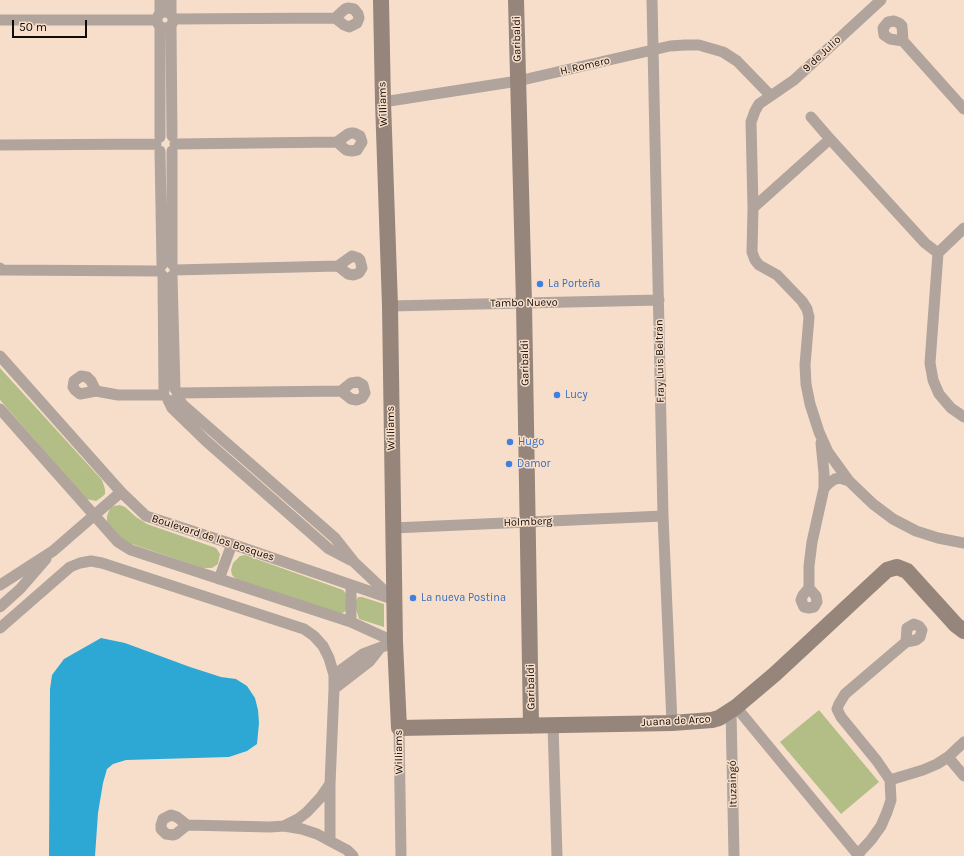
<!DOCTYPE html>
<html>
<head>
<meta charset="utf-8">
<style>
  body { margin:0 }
  #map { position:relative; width:964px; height:856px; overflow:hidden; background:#f7deca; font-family:Karla,sans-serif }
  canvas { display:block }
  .scale { position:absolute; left:12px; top:20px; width:75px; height:18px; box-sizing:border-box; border:2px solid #120a04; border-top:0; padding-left:5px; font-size:12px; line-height:14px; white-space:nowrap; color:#120a04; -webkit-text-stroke:3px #f7deca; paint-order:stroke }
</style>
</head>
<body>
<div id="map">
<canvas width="964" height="856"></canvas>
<div class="scale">50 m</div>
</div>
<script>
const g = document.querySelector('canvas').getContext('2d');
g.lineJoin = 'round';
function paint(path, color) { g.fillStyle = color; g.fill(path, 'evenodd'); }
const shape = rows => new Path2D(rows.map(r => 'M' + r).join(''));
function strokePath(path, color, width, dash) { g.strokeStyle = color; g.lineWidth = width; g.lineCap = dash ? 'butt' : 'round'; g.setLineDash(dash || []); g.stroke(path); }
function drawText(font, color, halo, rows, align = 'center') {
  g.font = font + ' Karla,sans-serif'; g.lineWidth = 3; g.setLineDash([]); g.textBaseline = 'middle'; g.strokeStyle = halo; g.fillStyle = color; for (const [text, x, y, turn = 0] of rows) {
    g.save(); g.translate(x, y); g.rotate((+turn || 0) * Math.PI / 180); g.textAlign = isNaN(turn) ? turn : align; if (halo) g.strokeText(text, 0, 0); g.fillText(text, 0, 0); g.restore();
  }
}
const green = shape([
  [0,368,102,480,105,489,105,494,102,497,96,501,86,499,0,400],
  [120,505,125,507,136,517,147,524,216,548,220,554,218,564,212,568,203,568,123,541,108,524,107,521,107,516,110,508,114,506],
  [245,555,343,590,347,595,347,610,341,614,237,580,232,575,231,570,233,563,240,556],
  [358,597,362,597,384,604,384,627,359,619,356,609,356,600],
  [819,710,879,782,841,814,780,742]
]);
const water = shape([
  [101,638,125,643,190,667,221,677,236,679,247,686,255,698,258,710,259,723,257,744,247,751,229,757,126,760,113,764,107,769,103,783,98,813,95,856,49,856,50,689,52,675,64,659]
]);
const street = shape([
  [160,0,160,13],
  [171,0,171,13],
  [652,0,663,516,672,723],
  [881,0,794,80,759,104,755,111,751,122,753,208,752,252,755,260,759,265,777,275,802,301,807,309,809,317,805,365,806,384,810,404,819,432,828,452,849,481,873,504,893,519,916,531,938,538,964,543],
  '157 20a8 8 0 1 1 16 0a8 8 0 1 1-16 0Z',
  [174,19,335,18,345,9,348,8,354,9,358,14,359,18,357,23,349,27,344,25,335,18],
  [0,20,157,20],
  [171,26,172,136],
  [903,41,902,26,899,23,894,21,888,22,883,28,884,35,890,39,903,41,964,109],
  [383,102,518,81,670,46,685,45,699,45,723,52,737,61,770,95],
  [811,117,830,139,925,243,938,253],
  [160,137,160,26],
  [175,144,337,142,348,134,351,133,354,133,360,136,362,142,357,150,352,151,346,150,337,142],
  [0,145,156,144],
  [160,151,162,265],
  [753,208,830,139],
  [964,228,938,253,930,363,933,380,939,394,951,408,964,417],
  [172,264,172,151],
  [0,268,2,270,160,271],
  [175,270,338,266,352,256,358,258,360,260,362,268,359,273,354,275,348,274,338,266],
  [163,276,164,391],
  [172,276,175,389],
  [390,306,659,300],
  [0,356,121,492,146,516,232,544,395,600],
  [96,391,91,381,87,377,81,376,74,381,73,387,75,390,80,394,96,391,118,395,164,395],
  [177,393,341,391,351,399,357,400,362,398,365,393,363,385,358,382,351,383,341,391],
  [177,396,183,405,335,538,354,562,391,597],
  [168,400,172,408,206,441,329,549,350,560],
  [0,409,118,542,131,550,351,622,395,642],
  [821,443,824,473,824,488],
  [393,528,663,516],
  [219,579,232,544],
  [0,585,53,551,121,492],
  [351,586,351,622],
  [809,588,803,595,801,600,804,607,809,608,814,607,817,602,816,596,809,588,809,566,812,542,824,488,829,483,835,479,840,478,849,481],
  [0,607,20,589,46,559],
  [0,628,70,567,80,563,91,561,102,563,304,629,314,636,323,646,329,658,334,675,334,689,330,784,330,841,347,850,353,856],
  [334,675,363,654,395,642],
  [334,689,369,662,380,648],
  [736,707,859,856],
  [731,711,734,856],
  [553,725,557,856],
  [399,728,401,856],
  [948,757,964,776],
  [890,780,923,770,937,764,948,757,964,742],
  [187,825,176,834,173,835,166,834,161,829,161,825,163,819,171,815,177,817,187,825,270,827,284,826,298,819,307,812,321,797,330,784],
  [284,826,302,829,317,834,330,841],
  [858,854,871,840,881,826,887,812,891,800,890,780,877,761,841,717,837,709,839,704,845,694,906,642,916,640,920,637,922,630,919,626,914,624,907,628,906,642]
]);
const secondary = shape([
  [381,0,383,102,390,306,395,642,399,728,672,723,712,720,719,718,736,707,775,674,887,570,897,567,907,571,956,625,964,631],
  [516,0,524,303,531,726]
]);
const markers = [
  [540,284,4,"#3f7fe0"],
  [557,395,4,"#3f7fe0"],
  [510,442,4,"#3f7fe0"],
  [509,464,4,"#3f7fe0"],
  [413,598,4,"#3f7fe0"]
];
const streetNames = [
  ["Garibaldi",517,39,-91],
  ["9 de Julio",822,54,-43],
  ["H. Romero",585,66,-13],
  ["Williams",383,104,-92],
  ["Tambo Nuevo",524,303,-1],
  ["Fray Luis Beltrán",660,361,-91],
  ["Garibaldi",525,363,-91],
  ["Williams",391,428,-91],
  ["Holmberg",528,522,-2],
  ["Boulevard de los Bosques",213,538,18],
  ["Garibaldi",531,687,-91],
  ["Juana de Arco",676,721,-3],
  ["Williams",399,752,-91],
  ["Ituzaingó",733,784,-91]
];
const shopNames = [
  ["La Porteña",548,284],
  ["Lucy",565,395],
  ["Hugo",518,442],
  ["Damor",517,464],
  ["La nueva Postina",421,598]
];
paint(green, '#b3be87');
paint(water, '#2da8d5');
strokePath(street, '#b0a49d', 11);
strokePath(secondary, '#96857b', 16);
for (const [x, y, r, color] of markers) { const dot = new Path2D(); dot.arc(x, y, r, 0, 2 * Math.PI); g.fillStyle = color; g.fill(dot); strokePath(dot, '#f7deca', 1.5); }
drawText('11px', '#120a04', '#f7deca', streetNames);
drawText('11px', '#366cbe', '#f7deca', shopNames, 'left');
</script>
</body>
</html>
